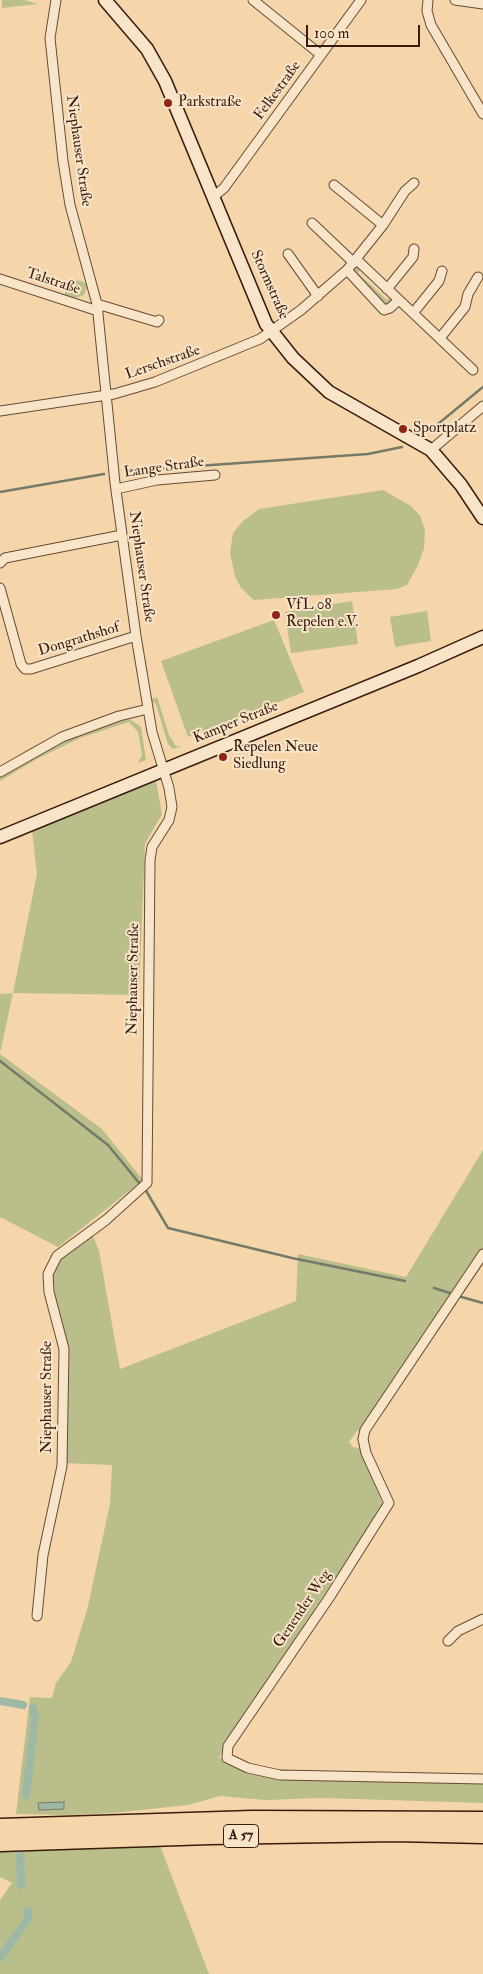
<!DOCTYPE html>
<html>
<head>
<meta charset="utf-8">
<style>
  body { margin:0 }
  #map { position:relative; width:483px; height:1974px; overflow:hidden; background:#f5d6aa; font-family:"IM FELL Double Pica",serif }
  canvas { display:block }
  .scale { position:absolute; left:306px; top:25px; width:114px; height:22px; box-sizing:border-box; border:2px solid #381b0e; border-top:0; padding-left:6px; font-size:15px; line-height:18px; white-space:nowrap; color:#381b0e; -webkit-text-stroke:4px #f8e4c8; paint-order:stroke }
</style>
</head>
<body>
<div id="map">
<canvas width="483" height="1974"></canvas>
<div class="scale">100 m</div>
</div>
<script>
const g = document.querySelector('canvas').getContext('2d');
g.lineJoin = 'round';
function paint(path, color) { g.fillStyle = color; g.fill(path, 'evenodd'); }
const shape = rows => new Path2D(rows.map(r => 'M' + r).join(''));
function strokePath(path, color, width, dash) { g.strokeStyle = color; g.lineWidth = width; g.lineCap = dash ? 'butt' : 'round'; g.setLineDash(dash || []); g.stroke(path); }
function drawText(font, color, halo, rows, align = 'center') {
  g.font = font + ' "IM FELL Double Pica",serif'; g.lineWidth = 4; g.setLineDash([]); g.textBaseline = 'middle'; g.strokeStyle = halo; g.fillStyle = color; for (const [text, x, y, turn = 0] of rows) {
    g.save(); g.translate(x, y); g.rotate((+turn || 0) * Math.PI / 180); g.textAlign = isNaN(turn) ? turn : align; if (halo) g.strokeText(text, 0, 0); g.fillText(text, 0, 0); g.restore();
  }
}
const green = shape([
  [2,0,24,0,38,4,2,8],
  [356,267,362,268,358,273,371,285,387,300,391,296,394,301,385,308,353,271],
  [69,280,82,281,88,285,84,295,76,298,64,296],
  [383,490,411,506,420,516,425,530,424,549,417,567,407,585,397,589,254,600,241,588,235,576,230,553,233,533,242,522,259,509],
  [352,601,358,644,291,653,285,612],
  [427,611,431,641,395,647,390,617],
  [274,620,304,692,188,737,161,661],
  [157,697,169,735,176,746,181,746,173,749,168,744,156,704,150,700],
  [135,706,51,739,0,768,25,751,59,733],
  [128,718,141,727,146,760,138,763,142,755,138,732,129,722,80,738,37,759,0,781,0,777,57,744],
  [156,781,162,814,145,844,139,995,13,993,0,1053,0,994,13,993,37,874,32,831],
  [0,1054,102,1129,143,1180,58,1247,0,1217],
  [483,1150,483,1254,365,1430,357,1431,349,1442,353,1447,361,1448,383,1505,226,1744,219,1758,250,1774,281,1779,483,1783,483,1803,322,1798,265,1800,220,1796,188,1805,112,1813,68,1815,16,1814,30,1697,52,1698,56,1683,71,1662,87,1610,110,1504,112,1465,63,1463,65,1344,50,1291,52,1265,92,1234,99,1251,120,1369,296,1301,298,1254,406,1277],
  [159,1843,209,1974,0,1974,0,1900,12,1883,0,1877,0,1850]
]);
const water = shape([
  [64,1802,64,1809,39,1810,38,1803,64,1802]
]);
const stream = shape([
  [432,429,483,387],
  [126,471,368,454,402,447],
  [0,492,104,474],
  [0,1061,108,1145,140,1184],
  [145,1189,168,1228,292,1258,405,1281],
  [434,1288,453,1294],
  [458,1296,483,1303]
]);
const canal = shape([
  [0,1701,23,1705],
  [26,1795,35,1716,33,1708],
  [20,1852,21,1885],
  [0,1958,28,1919,28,1911]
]);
const street = shape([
  [253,0,321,55],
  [428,0,427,11,431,25,483,114],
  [455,0,483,4],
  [334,185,383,225],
  [213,197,224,188,361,0],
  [312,223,354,263],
  [288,254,318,296],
  [357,260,473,370],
  [347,270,384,310,390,308,399,300],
  [0,279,98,311],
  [387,289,413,257,414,249],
  [97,304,157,322,159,320],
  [414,312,439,281,442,271],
  [440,338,465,307,468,294,478,277],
  [0,411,114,394,155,382,260,339,301,310,347,270,383,225,405,191,414,183],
  [431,450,483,406],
  [116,489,157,480,215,475],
  [0,563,5,558,122,535],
  [0,588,21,664,25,669,31,669,136,636],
  [0,772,62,737,119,716,148,709],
  [483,1254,365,1430,363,1439,366,1453,389,1503,329,1598,228,1746,227,1758,248,1768,280,1775,483,1779],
  [37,1616,43,1555,62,1466,64,1349,49,1292,48,1274,57,1256,106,1220,147,1183,150,860,152,847,169,820,172,807,169,788,152,732,136,636,115,483,97,304,70,205,63,161,50,38,56,0],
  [448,1641,458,1631,483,1619]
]);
const secondary = shape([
  [105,0,147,49,165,81,266,324,293,358,329,392,431,450,461,485,483,518],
  [0,837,418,666,483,637]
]);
const highway = shape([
  [0,1827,252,1819,483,1820],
  [0,1843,210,1836,396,1833,483,1835]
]);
const markers = [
  [168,103,5,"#8f2418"],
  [403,429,5,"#8f2418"],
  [276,615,5,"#8f2418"],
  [223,757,5,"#8f2418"]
];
const shields = [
  [241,1836,35]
];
const shieldNames = [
  ["A 57",241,1836]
];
const streetNames = [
  ["Felkestraße",278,91,-54],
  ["Niephauser Straße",78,151,82],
  ["Talstraße",53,282,18],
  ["Stormstraße",269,285,66],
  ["Lerschstraße",163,363,-19],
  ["Lange Straße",164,468,-8],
  ["Niephauser Straße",141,567,82],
  ["Dongrathshof",79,640,-17],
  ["Kamper Straße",236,723,-22],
  ["Niephauser Straße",134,979,-89],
  ["Niephauser Straße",48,1397,-90],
  ["Genender Weg",303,1609,-56]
];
const poiNames = [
  ["Parkstraße",178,103],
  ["Sportplatz",413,429],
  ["VfL 08",286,606],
  ["Repelen e.V.",286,623],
  ["Repelen Neue",233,748],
  ["Siedlung",233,765]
];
paint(green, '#babe8a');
paint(water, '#9db9a6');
strokePath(water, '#757a69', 1);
strokePath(stream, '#757a69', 2.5);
strokePath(canal, '#9db9a6', 8);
strokePath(street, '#674a35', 11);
strokePath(secondary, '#381b0e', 15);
strokePath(highway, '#381b0e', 19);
strokePath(street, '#f8e4c8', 9);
strokePath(secondary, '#f8e4c8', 12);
strokePath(highway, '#f5d6aa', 16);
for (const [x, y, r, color] of markers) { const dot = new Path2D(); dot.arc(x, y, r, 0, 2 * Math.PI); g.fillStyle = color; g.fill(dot); strokePath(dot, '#f8e4c8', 2); }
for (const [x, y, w] of shields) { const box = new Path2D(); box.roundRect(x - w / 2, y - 11.5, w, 23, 4); g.fillStyle = '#f8e4c8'; g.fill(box); strokePath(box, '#381b0e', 1); }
drawText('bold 14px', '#381b0e', null, shieldNames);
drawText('15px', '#381b0e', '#f8e4c8', streetNames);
drawText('15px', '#381b0e', '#f8e4c8', poiNames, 'left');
</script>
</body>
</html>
